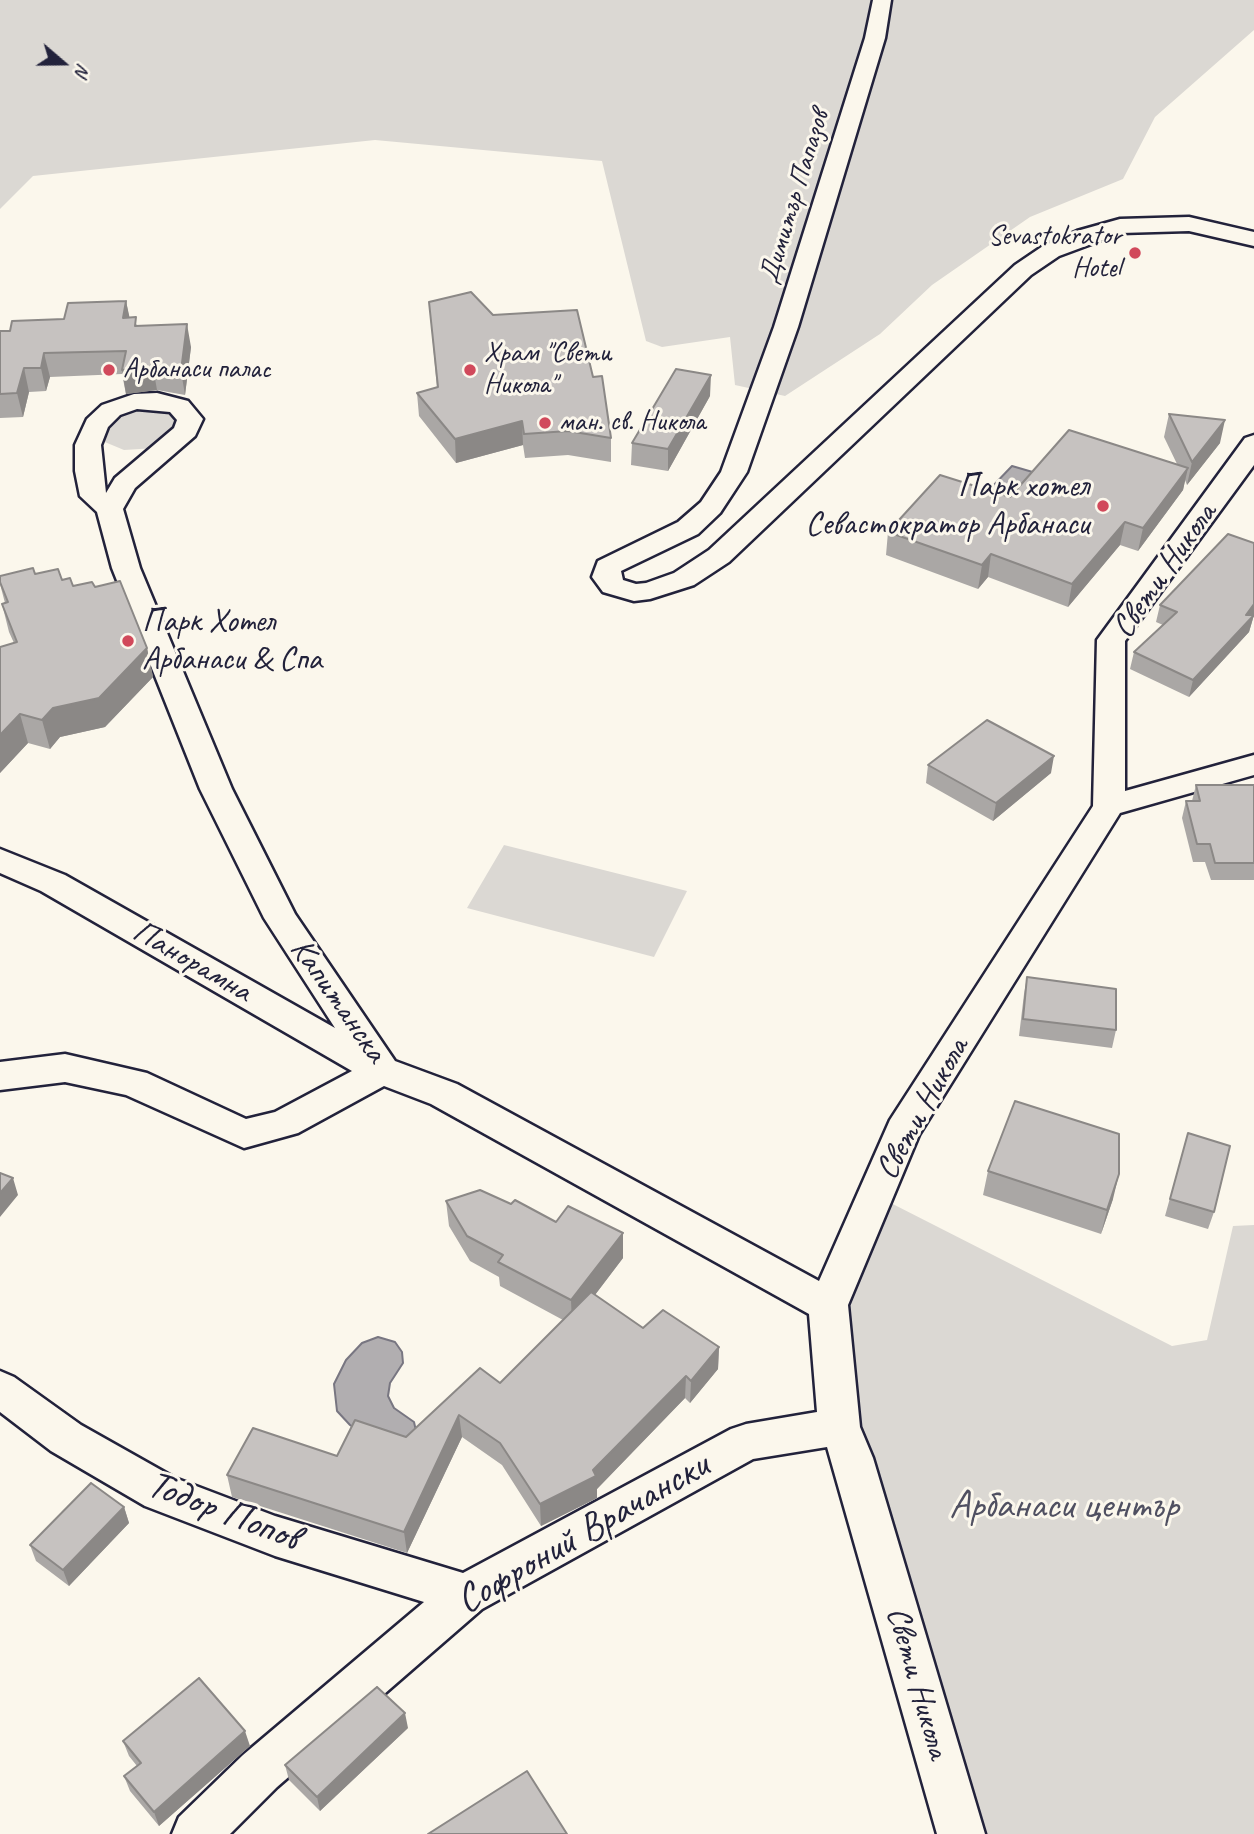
<!DOCTYPE html>
<html>
<head>
<meta charset="utf-8">
<style>
  body { margin:0 }
  #map { position:relative; width:1254px; height:1834px; overflow:hidden; background:#fbf7ec; font-family:Caveat,sans-serif }
  canvas { display:block }
  .north { position:absolute; left:28px; top:28px; width:70px; height:70px; -webkit-text-stroke:5px #fbf7ec; paint-order:stroke; rotate:110deg; font-size:19px; font-weight:700; line-height:28px; text-align:center; color:#22223b }
  .north::after { content:''; display:block; margin:auto; width:24px; height:32px; background:#22223b; clip-path:polygon(50% 0,100% 100%,50% 72%,0 100%) }
</style>
</head>
<body>
<div id="map">
<canvas width="1254" height="1834"></canvas>
<div class="north">N</div>
</div>
<script>
const g = document.querySelector('canvas').getContext('2d');
g.lineJoin = 'round';
function paint(path, color) { g.fillStyle = color; g.fill(path, 'evenodd'); }
const shape = rows => new Path2D(rows.map(r => 'M' + r).join(''));
function strokePath(path, color, width, dash) { g.strokeStyle = color; g.lineWidth = width; g.lineCap = dash ? 'butt' : 'round'; g.setLineDash(dash || []); g.stroke(path); }
function drawText(font, color, halo, rows, align = 'center') {
  g.font = font + ' Caveat,sans-serif'; g.lineWidth = 6; g.setLineDash([]); g.textBaseline = 'middle'; g.strokeStyle = halo; g.fillStyle = color; for (const [text, x, y, turn = 0] of rows) {
    g.save(); g.translate(x, y); g.rotate((+turn || 0) * Math.PI / 180); g.textAlign = isNaN(turn) ? turn : align; if (halo) g.strokeText(text, 0, 0); g.fillText(text, 0, 0); g.restore();
  }
}
const green = shape([
  [0,0,1254,0,1254,30,1155,117,1123,179,1030,217,932,285,880,334,785,396,735,385,730,337,662,347,646,341,602,161,375,140,33,176,0,209],
  [145,400,190,419,156,448,124,450,100,440,96,424],
  [504,845,687,891,654,957,467,908],
  [875,1195,1172,1346,1207,1340,1233,1226,1254,1225,1254,1834,961,1834,828,1305]
]);
const water = shape([
  [1012,466,1036,473,1016,498,990,489,1012,466],
  [378,1337,395,1342,402,1352,403,1363,390,1383,388,1396,394,1408,414,1422,416,1431,411,1440,359,1431,350,1425,337,1411,334,1384,346,1360,362,1343,378,1337]
]);
const street = shape([
  [873,0,891,0,885,38,798,327,747,472,720,513,698,534,621,571,623,580,636,584,646,583,674,573,709,550,1015,265,1043,246,1077,231,1120,219,1189,217,1254,232,1254,246,1189,231,1121,233,1059,256,1031,275,729,562,694,585,650,599,634,601,603,592,592,577,598,561,678,522,701,502,721,472,774,327,865,38,873,0],
  [157,393,188,401,203,419,195,436,135,488,123,509,140,568,232,789,295,914,395,1061,457,1084,819,1281,890,1120,1093,806,1097,640,1245,438,1254,435,1254,465,1125,641,1125,791,1254,755,1254,775,1120,813,919,1135,848,1305,860,1427,873,1458,985,1834,937,1834,827,1447,753,1459,482,1609,277,1787,230,1834,172,1834,179,1817,243,1755,424,1602,275,1556,145,1506,51,1451,0,1412,0,1371,14,1377,81,1425,175,1478,275,1516,463,1573,731,1429,746,1424,817,1412,809,1314,431,1104,384,1086,298,1133,244,1148,126,1095,65,1082,0,1090,0,1062,65,1054,147,1073,246,1119,275,1112,352,1071,41,891,0,873,0,849,65,875,335,1028,264,918,200,789,112,568,97,512,80,496,75,471,75,445,87,419,102,405,134,394,157,393],
  [137,409,170,412,177,420,174,428,115,478,106,493,101,445,108,427,120,415,137,409]
]);
const wall = shape([
  [126,301,129,317,138,326,191,347,185,395,157,390,126,394,122,374,50,377,46,391,29,392,23,417,0,418,0,331,10,331,64,319],
  [429,302,493,315,593,377,611,438,611,462,568,455,525,458,523,445,456,463,419,416,417,393,437,388],
  [710,396,668,471,631,465,632,443],
  [1169,414,1220,443,1187,485,1185,480,1183,490,1138,551,1120,545,1068,607,988,577,978,589,886,555,888,532,1010,497,1177,464,1164,437],
  [35,574,62,580,73,586,95,587,147,648,153,677,105,727,60,737,50,749,28,743,0,773,14,643,9,632,2,604,5,603,0,584,0,576],
  [1160,605,1254,615,1249,632,1189,697,1130,669,1134,652,1163,625,1156,622],
  [928,765,1051,773,993,821,926,783],
  [1196,785,1254,785,1254,880,1211,880,1205,862,1193,862,1182,818,1186,801,1192,801],
  [1027,977,1116,1030,1112,1048,1019,1036,1024,994],
  [1183,1151,1214,1212,1208,1229,1165,1216],
  [988,1171,1113,1199,1101,1234,983,1195],
  [446,1201,511,1204,556,1222,623,1233,623,1258,595,1295,643,1328,719,1347,718,1369,690,1403,685,1398,597,1489,597,1498,541,1526,502,1465,462,1437,407,1553,232,1497,227,1475,337,1456,406,1437,500,1383,563,1320,500,1286,499,1277,470,1261,449,1226],
  [124,1507,129,1523,69,1586,36,1561,30,1545],
  [408,1728,320,1811,289,1780,285,1765],
  [123,1741,250,1746,159,1826,130,1791,124,1776,137,1766,129,1756]
]);
const shadedWall = shape([
  [126,301,131,324,123,318],
  [187,324,191,347,185,395,181,371],
  [44,353,50,377,46,391,41,368],
  [153,367,157,390,126,394,122,370],
  [24,368,29,392,23,417,17,393],
  [711,375,710,396,668,471,668,449],
  [1225,420,1220,443,1187,485,1192,462],
  [522,421,523,445,456,463,455,439],
  [1188,468,1183,490,1138,551,1143,528],
  [1125,522,1120,545,1068,607,1072,584],
  [991,554,988,577,978,589,982,565],
  [1254,604,1254,615,1249,632,1189,697,1193,680],
  [147,648,153,677,105,727,60,737,50,749,42,720,53,708],
  [20,714,28,743,0,773,0,735],
  [1054,756,1051,773,993,821,996,803],
  [1119,1174,1113,1199,1101,1234,1107,1210],
  [13,1178,18,1195,0,1217,0,1193],
  [623,1233,623,1258,572,1325,571,1300],
  [719,1347,718,1369,690,1403,691,1381],
  [686,1376,685,1398,597,1489,597,1498,541,1526,540,1504,593,1470],
  [459,1415,462,1437,407,1553,404,1532],
  [124,1507,129,1523,69,1586,63,1570],
  [405,1713,408,1728,320,1811,317,1797],
  [245,1731,250,1746,159,1826,154,1812]
]);
const building = shape([
  [471,292,493,315,577,310,593,377,602,376,611,438,568,431,524,434,522,421,455,439,417,393,438,387,429,302,471,292],
  [126,301,123,318,136,317,135,326,187,324,181,371,153,367,122,370,126,351,44,353,41,368,24,368,17,393,0,394,0,331,10,331,12,321,64,319,68,303,126,301],
  [676,369,711,375,668,449,632,443,676,369],
  [1169,414,1225,420,1192,462,1169,414],
  [1069,430,1188,468,1143,528,1125,522,1072,584,991,554,982,565,888,532,940,475,1010,497,1069,430],
  [1228,534,1254,543,1254,604,1246,615,1254,615,1193,680,1134,652,1177,612,1160,605,1228,534],
  [33,568,35,574,58,569,62,580,70,578,73,586,92,582,95,587,120,581,147,648,99,698,53,708,42,720,20,714,0,735,0,647,17,642,2,604,8,602,0,582,0,576,33,568],
  [987,720,1054,756,996,803,928,765,987,720],
  [1196,785,1254,785,1254,863,1215,863,1210,844,1197,844,1186,801,1200,801,1196,785],
  [1027,977,1116,989,1116,1030,1023,1019,1027,977],
  [1015,1101,1119,1134,1119,1174,1107,1210,988,1171,1015,1101],
  [1188,1133,1230,1146,1214,1212,1170,1199,1188,1133],
  [0,1173,13,1178,0,1193,0,1173],
  [480,1190,511,1204,515,1200,556,1222,568,1206,623,1233,571,1300,498,1262,503,1255,467,1236,446,1201,480,1190],
  [591,1292,643,1328,663,1310,719,1347,691,1381,686,1376,593,1470,596,1476,540,1504,500,1443,459,1415,404,1532,227,1475,253,1428,337,1456,355,1420,406,1437,480,1368,500,1383,591,1292],
  [91,1483,124,1507,63,1570,30,1545,91,1483],
  [199,1678,245,1731,154,1812,124,1776,141,1763,123,1741,199,1678],
  [377,1687,405,1713,317,1797,285,1765,377,1687],
  [527,1771,567,1834,428,1834,527,1771]
]);
const markers = [
  [1135,253,7,"#d1495b"],
  [109,370,7,"#d1495b"],
  [470,370,7,"#d1495b"],
  [545,423,7,"#d1495b"],
  [1103,506,7,"#d1495b"],
  [128,641,7,"#d1495b"]
];
const farStreetnames = [
  ["Димитър Папазов",795,197,-73]
];
const farPoinames = [
  ["Sevastokrator",1121,237,"right"],
  ["Hotel",1121,269,"right"],
  ["Храм \"Свети",484,354],
  ["Никола\"",484,386],
  ["Арбанаси палас",123,370],
  ["ман. св. Никола",559,423]
];
const poiNames = [
  ["Парк хотел",1089,487],
  ["Севастократор Арбанаси",1089,525],
  ["Парк Хотел",142,622,"left"],
  ["Арбанаси & Спа",142,660,"left"]
];
const streetNames = [
  ["Свети Никола",1165,571,-55],
  ["Панорамна",192,962,30],
  ["Капитанска",338,1001,55],
  ["Свети Никола",923,1109,-61],
  ["Свети Никола",917,1683,74]
];
const nearParknames = [
  ["Арбанаси център",1064,1507]
];
const nearStreetnames = [
  ["Тодор Попов",223,1512,21],
  ["Софроний Врачански",583,1534,-30]
];
paint(green, '#dbd8d3');
paint(water, '#b1aeb0');
strokePath(water, '#787681', 2);
strokePath(street, '#22223b', 5);
paint(street, '#fbf7ec');
paint(wall, '#aaa7a5');
paint(shadedWall, '#8b8886');
paint(building, '#c6c2c0');
strokePath(building, '#8b8886', 2);
for (const [x, y, r, color] of markers) { const dot = new Path2D(); dot.arc(x, y, r, 0, 2 * Math.PI); g.fillStyle = color; g.fill(dot); strokePath(dot, '#fbf7ec', 2.5); }
drawText('28px', '#22223b', '#fbf7ec', farStreetnames);
drawText('28px', '#22223b', '#fbf7ec', farPoinames, 'left');
drawText('33px', '#22223b', '#fbf7ec', poiNames, 'right');
drawText('33px', '#22223b', '#fbf7ec', streetNames);
drawText('40px', '#505061', '#fbf7ec', nearParknames);
drawText('40px', '#22223b', '#fbf7ec', nearStreetnames);
</script>
</body>
</html>
